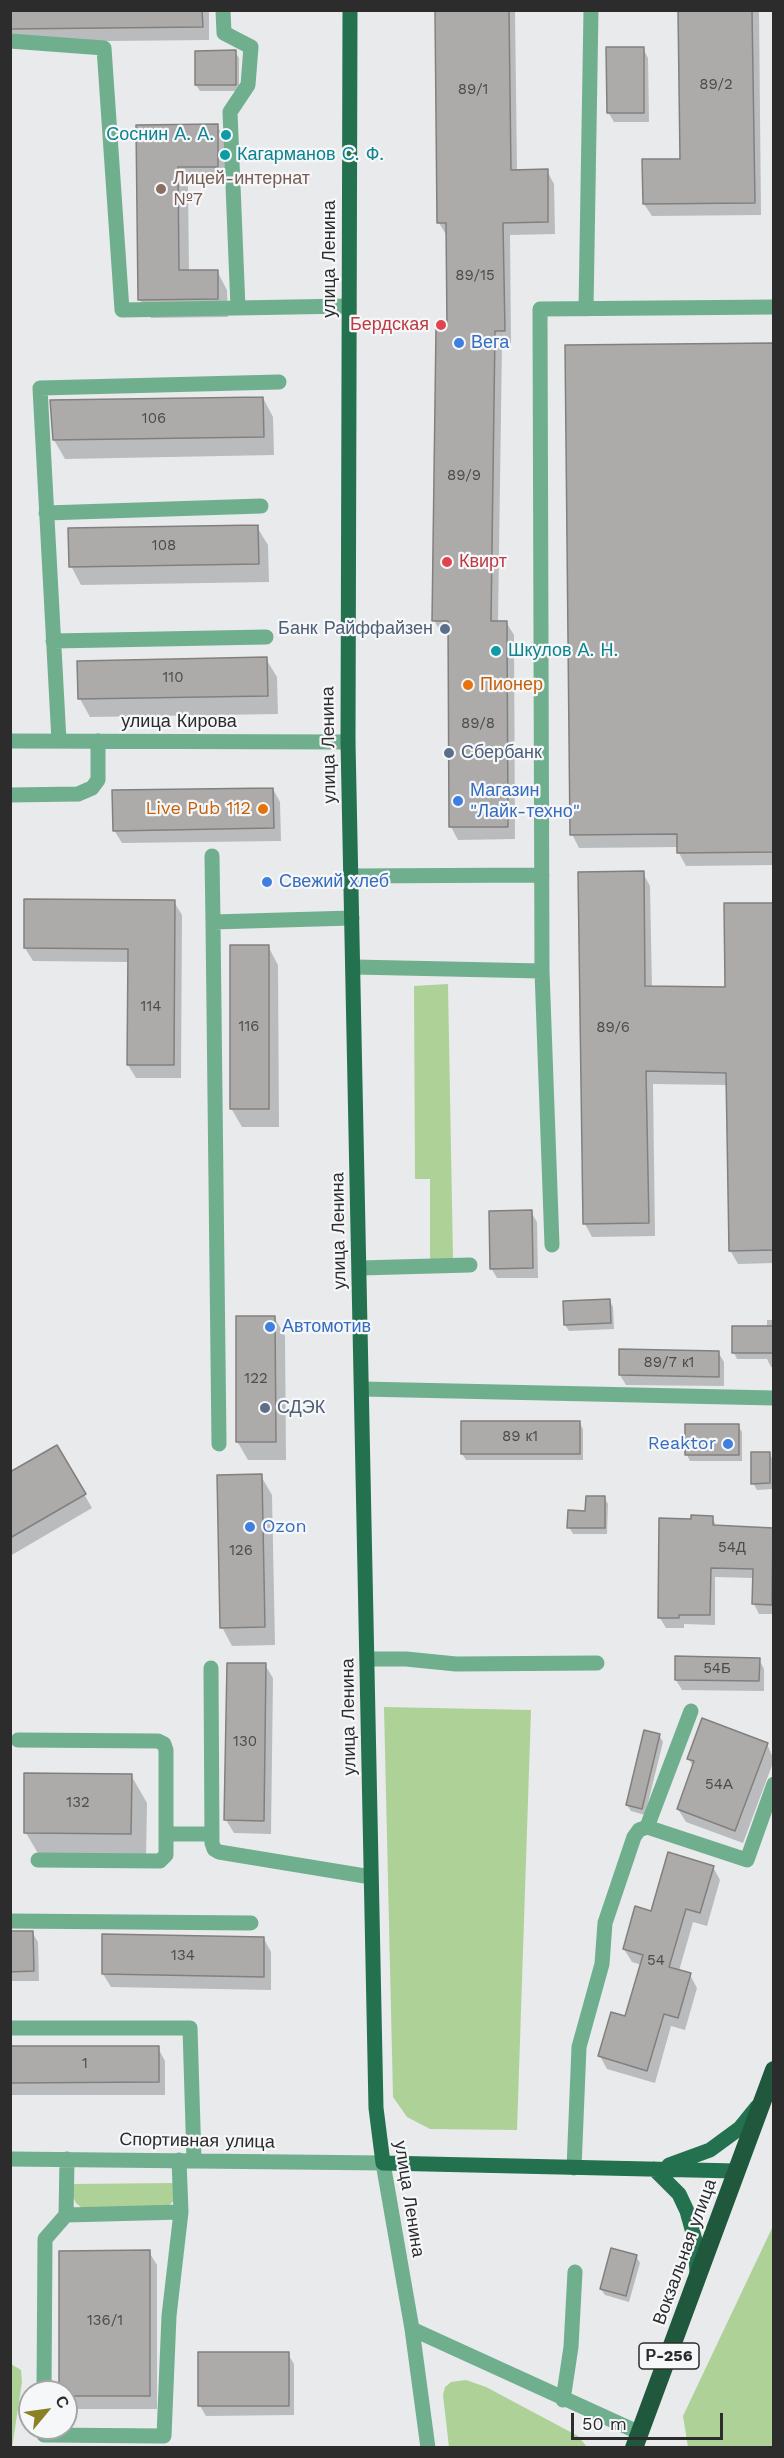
<!DOCTYPE html>
<html>
<head>
<meta charset="utf-8">
<style>
  body { margin:0 }
  #map { position:relative; width:784px; height:2458px; overflow:hidden; background:#e9eaeb; font-family:"Work Sans",sans-serif }
  canvas { display:block }
  .frame { position:absolute; inset:0; border:12px solid #2c2c2d; pointer-events:none }
  .north { position:absolute; left:18px; top:2380px; width:60px; height:60px; box-sizing:border-box; background:#f6f7f9; border:2px solid #a5a6a7; border-radius:50%; rotate:61deg; font-size:16px; font-weight:700; line-height:24px; text-align:center; color:#2c2c2d }
  .north::after { content:''; display:block; margin:auto; width:21px; height:27px; background:#8c8027; clip-path:polygon(50% 0,100% 100%,50% 72%,0 100%) }
  .scale { position:absolute; left:571px; top:2413px; width:152px; height:27px; box-sizing:border-box; border:3px solid #2c2c2d; border-top:0; padding-left:8px; font-size:18px; line-height:21px; white-space:nowrap; color:#2c2c2d; -webkit-text-stroke:4px #f6f7f9; paint-order:stroke }
</style>
</head>
<body>
<div id="map">
<canvas width="784" height="2458"></canvas>
<div class="frame"></div>
<div class="north">С</div>
<div class="scale">50 m</div>
</div>
<script>
const g = document.querySelector('canvas').getContext('2d');
g.lineJoin = 'round';
function paint(path, color) { g.fillStyle = color; g.fill(path, 'evenodd'); }
const shape = rows => new Path2D(rows.map(r => 'M' + r).join(''));
function strokePath(path, color, width, dash) { g.strokeStyle = color; g.lineWidth = width; g.lineCap = dash ? 'butt' : 'round'; g.setLineDash(dash || []); g.stroke(path); }
function drawText(font, color, halo, rows, align = 'center') {
  g.font = font + ' "Work Sans",sans-serif'; g.lineWidth = 4.5; g.setLineDash([]); g.textBaseline = 'middle'; g.strokeStyle = halo; g.fillStyle = color; for (const [text, x, y, turn = 0] of rows) {
    g.save(); g.translate(x, y); g.rotate((+turn || 0) * Math.PI / 180); g.textAlign = isNaN(turn) ? turn : align; if (halo) g.strokeText(text, 0, 0); g.fillText(text, 0, 0); g.restore();
  }
}
const green = shape([
  [448,984,453,1259,430,1260,430,1179,415,1179,414,986],
  [384,1707,531,1710,517,2130,430,2129,407,2117,393,2097],
  [175,2183,176,2199,167,2207,82,2208,76,2203,72,2195,73,2184],
  [773,2226,773,2447,688,2447,683,2416],
  [11,2364,21,2370,22,2382,12,2448],
  [466,2380,486,2387,578,2436,587,2447,449,2447,443,2395,445,2387,451,2382]
]);
const shadow = shape([
  [10,10,209,10,209,40,10,42],
  [436,10,515,10,517,171,547,171,554,184,555,234,510,235,511,343,502,343,498,622,506,622,514,635,515,839,458,840,451,827,449,633,441,633,434,620,448,330,447,236,439,223],
  [680,10,759,10,761,215,652,216,644,204,682,160],
  [643,48,648,58,649,122,614,122,608,112],
  [235,52,239,58,239,91,200,91,196,85],
  [217,126,228,144,228,185,188,185,189,271,217,271,227,290,228,317,151,318,140,300,138,127],
  [774,344,774,865,686,866,679,853,679,847,579,848,572,834],
  [263,398,273,417,274,455,65,459,54,440,52,402],
  [257,527,268,545,269,582,81,585,71,566],
  [266,659,277,677,278,714,90,717,80,699],
  [273,789,280,802,281,841,122,843,114,830],
  [643,873,650,886,652,988,727,989,774,904,774,1263,738,1264,730,1250,728,1085,653,1084,655,1236,592,1237,585,1224],
  [174,902,182,915,181,1078,136,1078,128,1065,129,962,33,961,25,948],
  [268,946,278,965,279,1127,242,1127,231,1108],
  [531,1212,537,1222,538,1278,497,1278,491,1268],
  [610,1301,613,1307,614,1329,569,1331,565,1325],
  [274,1317,285,1336,286,1460,248,1460,237,1441],
  [767,1320,774,1320,774,1367,771,1367,767,1359,737,1359,734,1353,767,1328],
  [718,1352,724,1362,724,1386,626,1385,620,1375],
  [579,1422,583,1429,583,1460,466,1460,462,1454],
  [738,1426,742,1432,742,1461,690,1461,687,1455],
  [57,1447,92,1508,10,1556,10,1474],
  [769,1453,773,1460,773,1489,757,1490,753,1483],
  [261,1476,272,1495,275,1645,232,1646,222,1627],
  [604,1497,608,1504,607,1534,573,1534,569,1527],
  [712,1517,717,1527,772,1530,774,1614,759,1614,754,1604,754,1578,715,1577,715,1625,684,1624,684,1628,666,1628,660,1618,693,1520],
  [759,1659,764,1669,764,1691,682,1690,676,1680],
  [265,1665,273,1678,271,1834,234,1833,226,1820],
  [659,1735,663,1742,645,1815,631,1811,627,1805],
  [767,1744,774,1760,743,1843,686,1822,678,1809,693,1767,689,1759],
  [131,1775,147,1803,146,1861,42,1860,26,1833],
  [713,1867,720,1880,707,1926,693,1922,679,1971,690,1975,697,1988,685,2030,671,2026,655,2083,607,2069,600,2056,626,2018,642,1965,632,1962,624,1949,652,1913],
  [10,1932,32,1932,38,1942,39,1981,10,1981],
  [264,1939,271,1952,271,1990,111,1987,103,1974],
  [10,2048,158,2048,165,2061,165,2095,10,2095],
  [149,2252,157,2265,157,2409,68,2409,66,2392,61,2392],
  [636,2256,640,2263,629,2302,605,2295,601,2289],
  [288,2354,294,2364,294,2415,206,2416,200,2406]
]);
const building = shape([
  [10,10,202,10,203,27,10,29,10,10],
  [435,10,509,10,511,170,548,169,548,222,503,223,505,331,495,331,491,621,507,621,508,827,449,827,448,621,432,621,436,328,447,328,446,223,437,223,435,10],
  [678,10,752,10,755,203,643,204,642,159,680,159,678,10],
  [606,47,644,47,644,113,607,113,606,47],
  [236,50,236,85,195,85,195,51,236,50],
  [218,124,218,167,178,167,179,270,218,270,218,299,138,300,136,125,218,124],
  [774,343,774,852,677,853,677,834,570,835,565,345,774,343],
  [263,397,264,437,53,440,50,400,263,397],
  [258,525,259,564,69,567,68,528,258,525],
  [267,657,268,696,78,699,77,661,267,657],
  [273,788,274,828,113,831,112,790,273,788],
  [644,871,645,986,725,987,724,903,774,903,774,1250,729,1251,726,1073,646,1071,649,1223,583,1224,578,872,644,871],
  [24,899,175,900,174,1065,127,1065,128,949,24,948,24,899],
  [230,945,269,945,269,1109,230,1109,230,945],
  [532,1210,533,1268,490,1269,489,1211,532,1210],
  [610,1299,611,1323,564,1325,563,1301,610,1299],
  [236,1316,275,1316,276,1442,236,1442,236,1316],
  [732,1326,774,1326,774,1353,732,1353,732,1326],
  [619,1349,719,1351,719,1377,619,1375,619,1349],
  [461,1421,580,1421,580,1454,461,1454,461,1421],
  [685,1424,739,1424,739,1455,685,1455,685,1424],
  [57,1445,86,1494,10,1538,10,1472,57,1445],
  [751,1452,770,1452,770,1483,751,1484,751,1452],
  [262,1474,265,1627,220,1628,217,1475,262,1474],
  [586,1496,605,1496,605,1528,567,1528,568,1510,585,1511,586,1496],
  [691,1515,713,1516,713,1525,773,1528,772,1605,752,1604,753,1569,711,1568,710,1615,679,1615,679,1618,658,1618,659,1518,691,1519,691,1515],
  [675,1656,760,1658,759,1681,675,1680,675,1656],
  [227,1663,266,1663,264,1821,224,1820,227,1663],
  [702,1718,768,1743,735,1831,677,1809,694,1761,687,1759,702,1718],
  [644,1730,660,1734,642,1809,626,1805,644,1730],
  [24,1773,132,1774,131,1834,24,1833,24,1773],
  [668,1852,714,1866,700,1913,686,1909,669,1967,691,1973,678,2018,664,2014,647,2071,598,2056,611,2012,625,2016,643,1955,623,1949,635,1906,651,1911,668,1852],
  [10,1931,33,1931,34,1971,10,1972,10,1931],
  [102,1934,264,1937,264,1977,102,1974,102,1934],
  [10,2046,159,2046,159,2082,10,2083,10,2046],
  [611,2248,637,2255,626,2296,600,2289,611,2248],
  [150,2250,150,2396,66,2396,66,2392,59,2392,59,2251,150,2250],
  [198,2352,289,2352,289,2406,198,2406,198,2352]
]);
const minor = shape([
  [223,10,224,33,251,47,248,85,230,112,238,308],
  [10,41,104,48,122,310,349,306],
  [586,309,591,10],
  [46,513,261,506],
  [53,641,266,637],
  [10,741,348,742],
  [59,741,40,388,279,382],
  [10,795,78,794,92,788,98,780,98,741],
  [212,856,213,922,352,918],
  [351,876,542,875],
  [213,922,219,1444],
  [354,967,542,971],
  [552,1245,542,971,540,309,774,307],
  [360,1268,470,1265],
  [362,1389,774,1398],
  [367,1659,406,1659,456,1664,597,1663],
  [211,1668,212,1843,214,1849,219,1852,371,1877],
  [18,1740,158,1741,164,1744,166,1750,166,1834,212,1834],
  [647,1827,691,1711],
  [38,1860,160,1861,166,1855,166,1834],
  [10,1921,251,1923],
  [10,2028,190,2028,194,2160],
  [10,2159,383,2163,412,2329,428,2448],
  [67,2159,66,2215,181,2212],
  [574,2168,579,2047,602,1964,605,1923,634,1837,639,1830,647,1827,747,1860,774,1784],
  [412,2329,640,2433],
  [44,2392,45,2239,66,2215],
  [563,2400,571,2347,575,2272],
  [44,2428,44,2435,164,2436,169,2316,181,2212,179,2160]
]);
const major = shape([
  [350,10,348,742,376,2108,383,2163,736,2171],
  [669,2165,710,2150,740,2128,757,2107],
  [654,2169,679,2194,687,2211,695,2240,697,2273]
]);
const highway = shape([
  [634,2448,774,2070]
]);
const markers = [
  [226,135,6,"#0f9aa8"],
  [225,155,6,"#0f9aa8"],
  [161,189,6,"#8d6e63"],
  [441,325,6,"#e0444e"],
  [459,343,6,"#3f7fe0"],
  [447,562,6,"#e0444e"],
  [445,629,6,"#5c6f8a"],
  [496,651,6,"#0f9aa8"],
  [468,685,6,"#e8710a"],
  [449,753,6,"#5c6f8a"],
  [458,801,6,"#3f7fe0"],
  [263,809,6,"#e8710a"],
  [267,882,6,"#3f7fe0"],
  [270,1327,6,"#3f7fe0"],
  [265,1408,6,"#5c6f8a"],
  [728,1444,6,"#3f7fe0"],
  [250,1527,6,"#3f7fe0"]
];
const numberNames = [
  ["89/2",716,85],
  ["89/1",473,90],
  ["89/15",475,276],
  ["106",154,419],
  ["89/9",464,476],
  ["108",164,546],
  ["110",173,678],
  ["89/8",478,724],
  ["114",151,1007],
  ["116",249,1027],
  ["89/6",613,1028],
  ["89/7 к1",669,1363],
  ["122",256,1379],
  ["89 к1",520,1437],
  ["54Д",732,1548],
  ["126",241,1551],
  ["54Б",717,1669],
  ["130",245,1742],
  ["54А",719,1785],
  ["132",78,1803],
  ["134",183,1956],
  ["54",656,1961],
  ["1",85,2064],
  ["136/1",105,2321]
];
const shields = [
  [669,2356,60]
];
const shieldNames = [
  ["Р-256",669,2356]
];
const cultureNames = [
  ["Соснин А. А.",214,135,"right"],
  ["Кагарманов С. Ф.",237,155],
  ["Шкулов А. Н.",508,651]
];
const educationNames = [
  ["Лицей-интернат",173,179],
  ["№7",173,200]
];
const streetNames = [
  ["улица Ленина",330,259,-90],
  ["улица Кирова",179,722],
  ["улица Ленина",329,745,-91],
  ["улица Ленина",339,1231,-91],
  ["улица Ленина",349,1717,-91],
  ["Спортивная улица",197,2141,1],
  ["улица Ленина",409,2199,81],
  ["Вокзальная улица",685,2252,-70]
];
const healthNames = [
  ["Бердская",429,325],
  ["Квирт",459,562,"left"]
];
const shopNames = [
  ["Вега",471,343],
  ["Магазин",470,791],
  ["\"Лайк-техно\"",470,812],
  ["Свежий хлеб",279,882],
  ["Автомотив",282,1327],
  ["Reaktor",716,1444,"right"],
  ["Ozon",262,1527]
];
const serviceNames = [
  ["Банк Райффайзен",433,629,"right"],
  ["Сбербанк",461,753],
  ["СДЭК",277,1408]
];
const foodNames = [
  ["Пионер",480,685],
  ["Live Pub 112",251,809,"right"]
];
paint(green, '#aed197');
paint(shadow, '#0003');
paint(building, '#adaaaa');
strokePath(building, '#82807f', 1.5);
strokePath(minor, '#6faf8e', 15);
strokePath(major, '#24714f', 15);
strokePath(highway, '#20583e', 18);
for (const [x, y, r, color] of markers) { const dot = new Path2D(); dot.arc(x, y, r, 0, 2 * Math.PI); g.fillStyle = color; g.fill(dot); strokePath(dot, '#f6f7f9', 2); }
drawText('15px', '#4c4c4c', null, numberNames);
for (const [x, y, w] of shields) { const box = new Path2D(); box.roundRect(x - w / 2, y - 13, w, 26, 4.5); g.fillStyle = '#f6f7f9'; g.fill(box); strokePath(box, '#2c2c2d', 1.5); }
drawText('bold 16px', '#2c2c2d', null, shieldNames);
drawText('18px', '#0d838f', '#f6f7f9', cultureNames, 'left');
drawText('18px', '#785e54', '#f6f7f9', educationNames, 'left');
drawText('18px', '#2c2c2d', '#f6f7f9', streetNames);
drawText('18px', '#be3a42', '#f6f7f9', healthNames, 'right');
drawText('18px', '#366cbe', '#f6f7f9', shopNames, 'left');
drawText('18px', '#4e5e75', '#f6f7f9', serviceNames, 'left');
drawText('18px', '#c56008', '#f6f7f9', foodNames, 'left');
</script>
</body>
</html>
